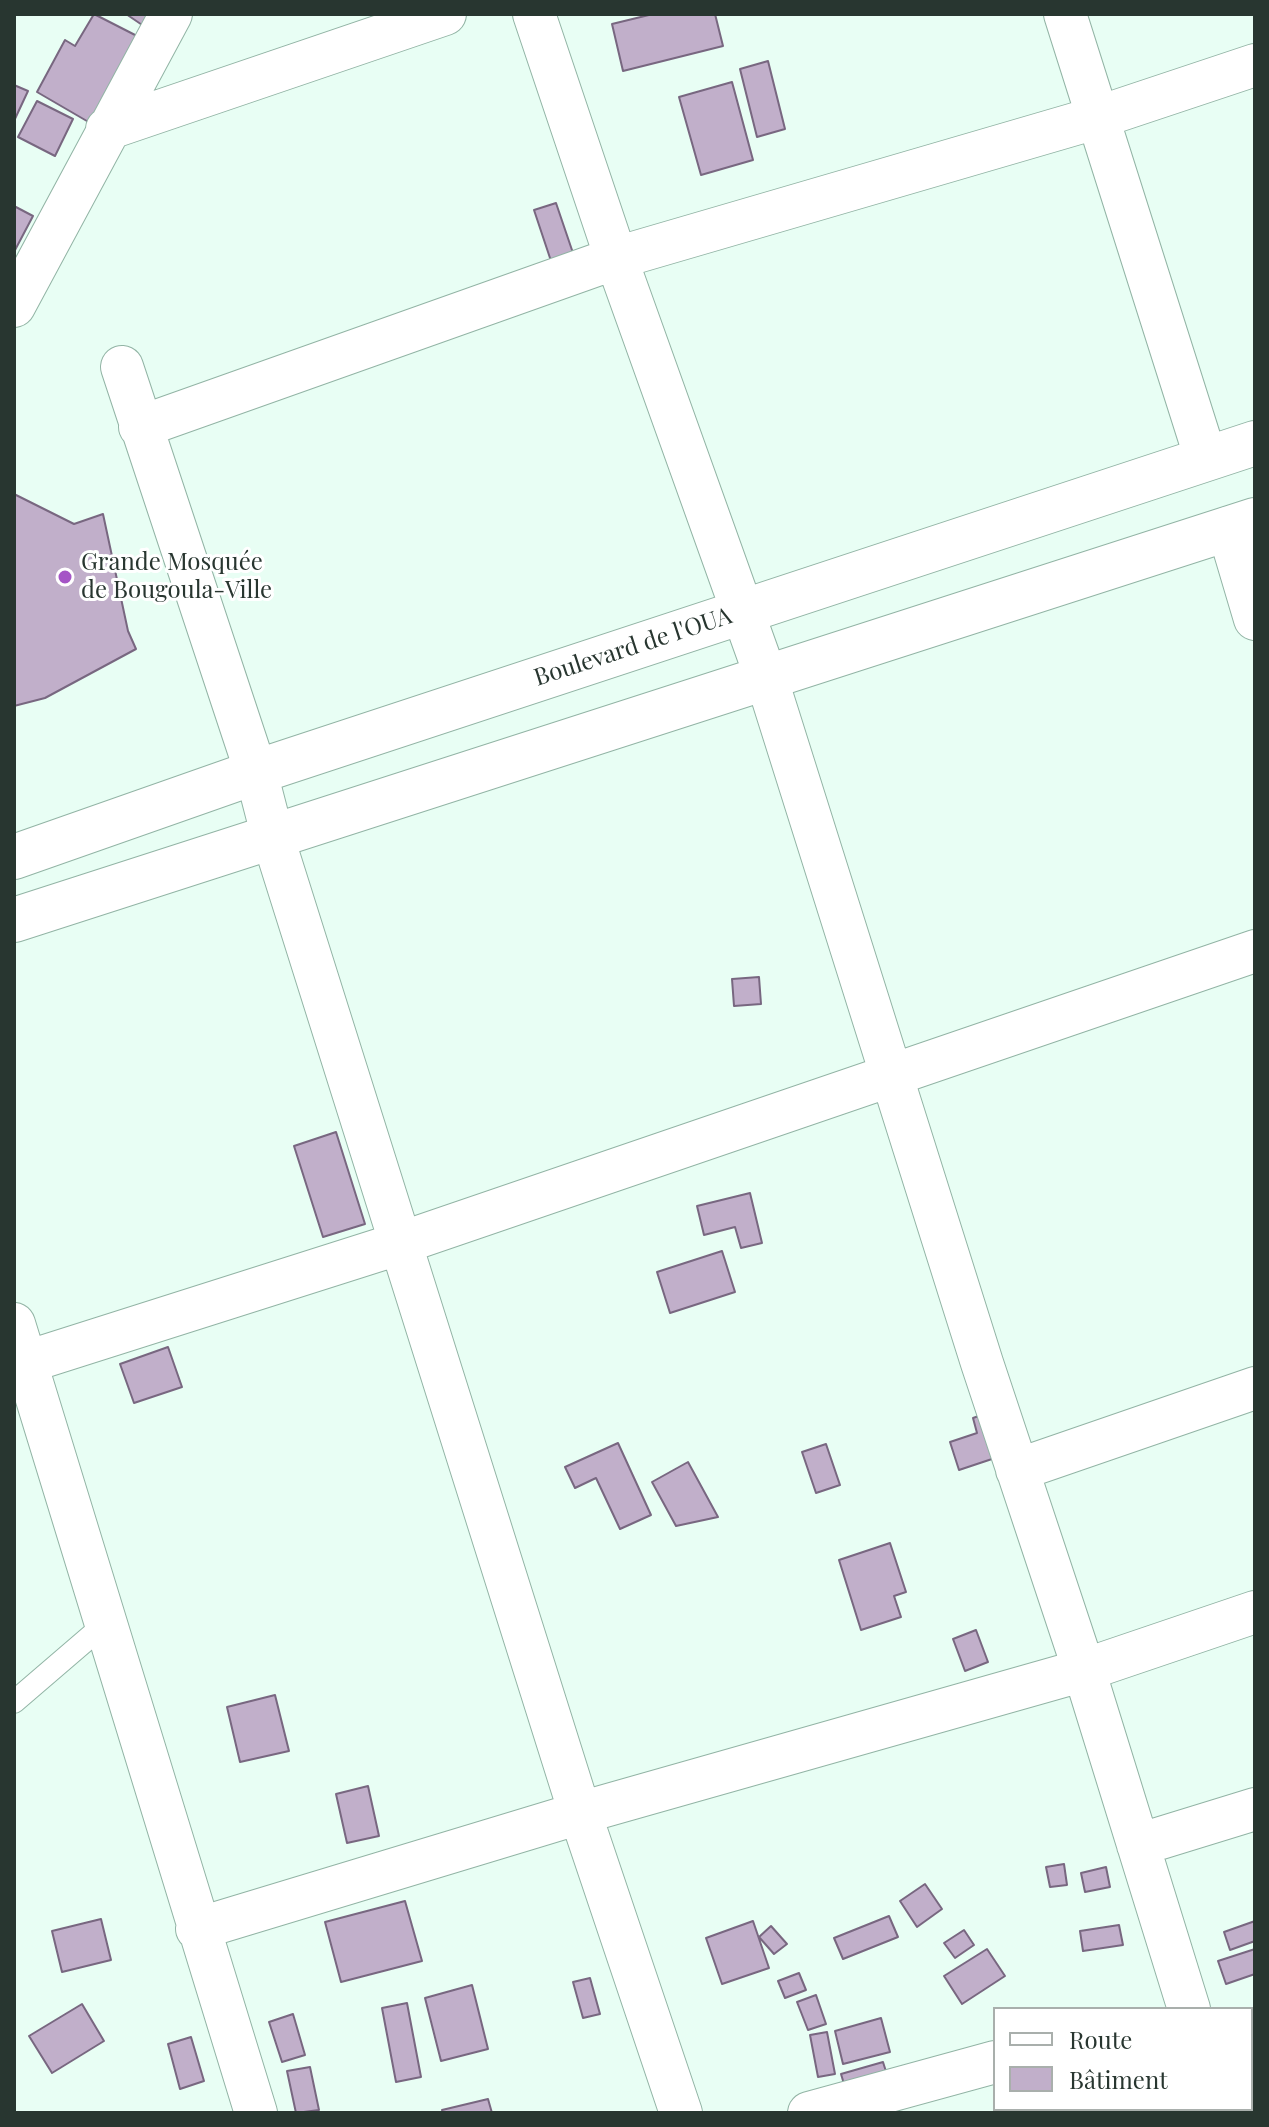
<!DOCTYPE html>
<html>
<head>
<meta charset="utf-8">
<style>
	body { margin:0 }
	#map { position:relative; width:1269px; height:2127px; overflow:hidden; background:#e8fef4; font-family:"Playfair Display",serif }
	canvas { display:block }
	.frame { position:absolute; inset:0; border:16px solid #283630; pointer-events:none }
	.legend { position:absolute; left:993px; top:2007px; width:260px; height:104px; box-sizing:border-box; background:#fff; border:2px solid #a9afac; margin:0; padding:10px 14px; list-style:none; font-size:24px; color:#283630 }
	.legend li { display:flex; align-items:center; gap:16px; height:40px }
	.legend b { width:40px; border:2px solid #a9afac }
</style>
</head>
<body>
<div id="map">
<canvas width="1269" height="2127"></canvas>
<div class="frame"></div>
<ul class="legend">
<li><b style="height:10px;background:#fff"></b>Route</li>
<li><b style="height:22px;background:#c1afca"></b>Bâtiment</li>
</ul>
</div>
<script>
const ctx = document.querySelector('canvas').getContext('2d');
ctx.lineJoin = 'round';
function fill(path, color) {
  ctx.fillStyle = color;
  ctx.fill(path, 'evenodd');
}
function strokePath(path, color, width, dash) {
  ctx.strokeStyle = color;
  ctx.lineWidth = width;
  ctx.lineCap = dash ? 'butt' : 'round';
  ctx.setLineDash(dash || []);
  ctx.stroke(path);
}
function drawText(font, color, halo, rows, align = 'center') {
  ctx.font = font + ' "Playfair Display",serif';
  ctx.lineWidth = 6;
  ctx.setLineDash([]);
  ctx.textBaseline = 'middle';
  ctx.strokeStyle = halo;
  ctx.fillStyle = color;
  for (const [text, x, y, turn = 0] of rows) {
    ctx.save();
    ctx.translate(x, y);
    ctx.rotate((+turn || 0) * Math.PI / 180);
    ctx.textAlign = isNaN(turn) ? turn : align;
    if (halo) ctx.strokeText(text, 0, 0);
    ctx.fillText(text, 0, 0);
    ctx.restore();
  }
}
const building = new Path2D(`
	M94 14 139 37 92 124 37 92 65 40 75 46Z
	M126 14H161L151 31Z
	M653 14H715L723 46 623 71 612 24Z
	M768 61 785 129 757 137 740 69Z
	M732 82 753 160 701 175 679 97Z
	M14 85 28 91 14 121Z
	M37 101 73 119 55 156 18 137Z
	M556 203 573 253 551 261 534 210Z
	M14 206 33 216 14 252Z
	M14 494 74 524 103 514 128 631 136 649 45 698 14 706Z
	M759 977 761 1004 734 1006 732 979Z
	M336 1132 365 1224 323 1237 294 1146Z
	M750 1193 762 1243 741 1248 735 1227 704 1235 697 1206Z
	M722 1251 735 1292 670 1313 657 1272Z
	M168 1347 182 1387 134 1403 120 1364Z
	M990 1412 1004 1455 959 1470 950 1442 977 1433 973 1418Z
	M618 1443 651 1515 620 1529 596 1478 575 1488 565 1467Z
	M826 1444 840 1485 816 1493 802 1452Z
	M688 1462 718 1517 676 1526 652 1482Z
	M890 1543 906 1592 894 1596 901 1617 861 1630 839 1560Z
	M976 1630 988 1662 965 1671 953 1639Z
	M275 1695 289 1751 240 1762 227 1707Z
	M368 1786 379 1836 347 1843 336 1794Z
	M1064 1864 1067 1885 1050 1887 1046 1867Z
	M1106 1867 1110 1887 1085 1892 1081 1873Z
	M925 1884 942 1909 917 1927 900 1901Z
	M405 1901 422 1961 341 1982 325 1922Z
	M889 1916 898 1937 843 1959 834 1938Z
	M101 1919 111 1960 62 1972 52 1931Z
	M753 1921 769 1968 722 1984 706 1938Z
	M1255 1921V1941L1230 1950 1224 1932Z
	M1119 1925 1123 1945 1083 1951 1080 1931Z
	M771 1926 787 1944 774 1954 759 1937Z
	M964 1930 974 1945 955 1958 944 1943Z
	M987 1949 1005 1976 962 2004 944 1976Z
	M1255 1949V1974L1226 1984 1218 1961Z
	M799 1973 806 1990 785 1998 778 1981Z
	M590 1978 600 2014 583 2018 573 1982Z
	M472 1985 488 2049 441 2061 425 1998Z
	M816 1995 826 2024 808 2030 797 2002Z
	M407 2003 421 2077 396 2082 382 2008Z
	M82 2004 104 2041 52 2073 29 2036Z
	M293 2014 305 2055 282 2062 269 2022Z
	M881 2018 890 2052 843 2064 835 2031Z
	M827 2032 835 2074 818 2077 810 2035Z
	M191 2037 204 2081 180 2089 168 2044Z
	M883 2062 889 2081 847 2094 841 2074Z
	M310 2067 319 2110 296 2113 287 2071Z
	M488 2099 492 2113H443L442 2110Z
	M1127 2109H1172L1173 2113H1128Z`);
fill(building, '#c1afca');
strokePath(building, '#786780', 2);
const service = new Path2D(`
	M14 1702 106 1623`);
const minor = new Path2D(`
	M534 14 616 258 766 677 982 1363 1084 1670 1189 2009
	M1065 14 1206 459
	M107 129 445 14
	M14 306 171 14
	M122 367 256 772 273 838 580 1813 681 2113
	M140 427 616 258 1099 117 1255 65
	M1228 528 1255 619
	M14 1324 256 2113
	M14 1366 401 1243 1255 951
	M1017 1470 1255 1388
	M1138 1845 1255 1809
	M197 1929 580 1813 1084 1670 1255 1612
	M1223 2109 1224 2113
	M809 2113 995 2062`);
const secondary = new Path2D(`
	M14 857 256 772 1255 443
	M14 920 1255 520`);
strokePath(service, '#92b4a5', 24);
strokePath(minor, '#92b4a5', 44);
strokePath(secondary, '#92b4a5', 46);
strokePath(service, '#fff', 22);
strokePath(minor, '#fff', 42);
strokePath(secondary, '#fff', 44);
for (const [x, y, r, color] of [
	[65,577,8,"#a555c6"]
]) {
  const dot = new Path2D();
  dot.arc(x, y, r, 0, 2 * Math.PI);
  ctx.fillStyle = color;
  ctx.fill(dot);
  strokePath(dot, '#fff', 3);
}
drawText('24px', '#283630', '#fff', [
	["Grande Mosquée",81,563],
	["de Bougoula-Ville",81,591]
], 'left');
drawText('24px', '#283630', '#fff', [
	["Boulevard de l'OUA",633,647,-18]
]);
</script>
</body>
</html>
